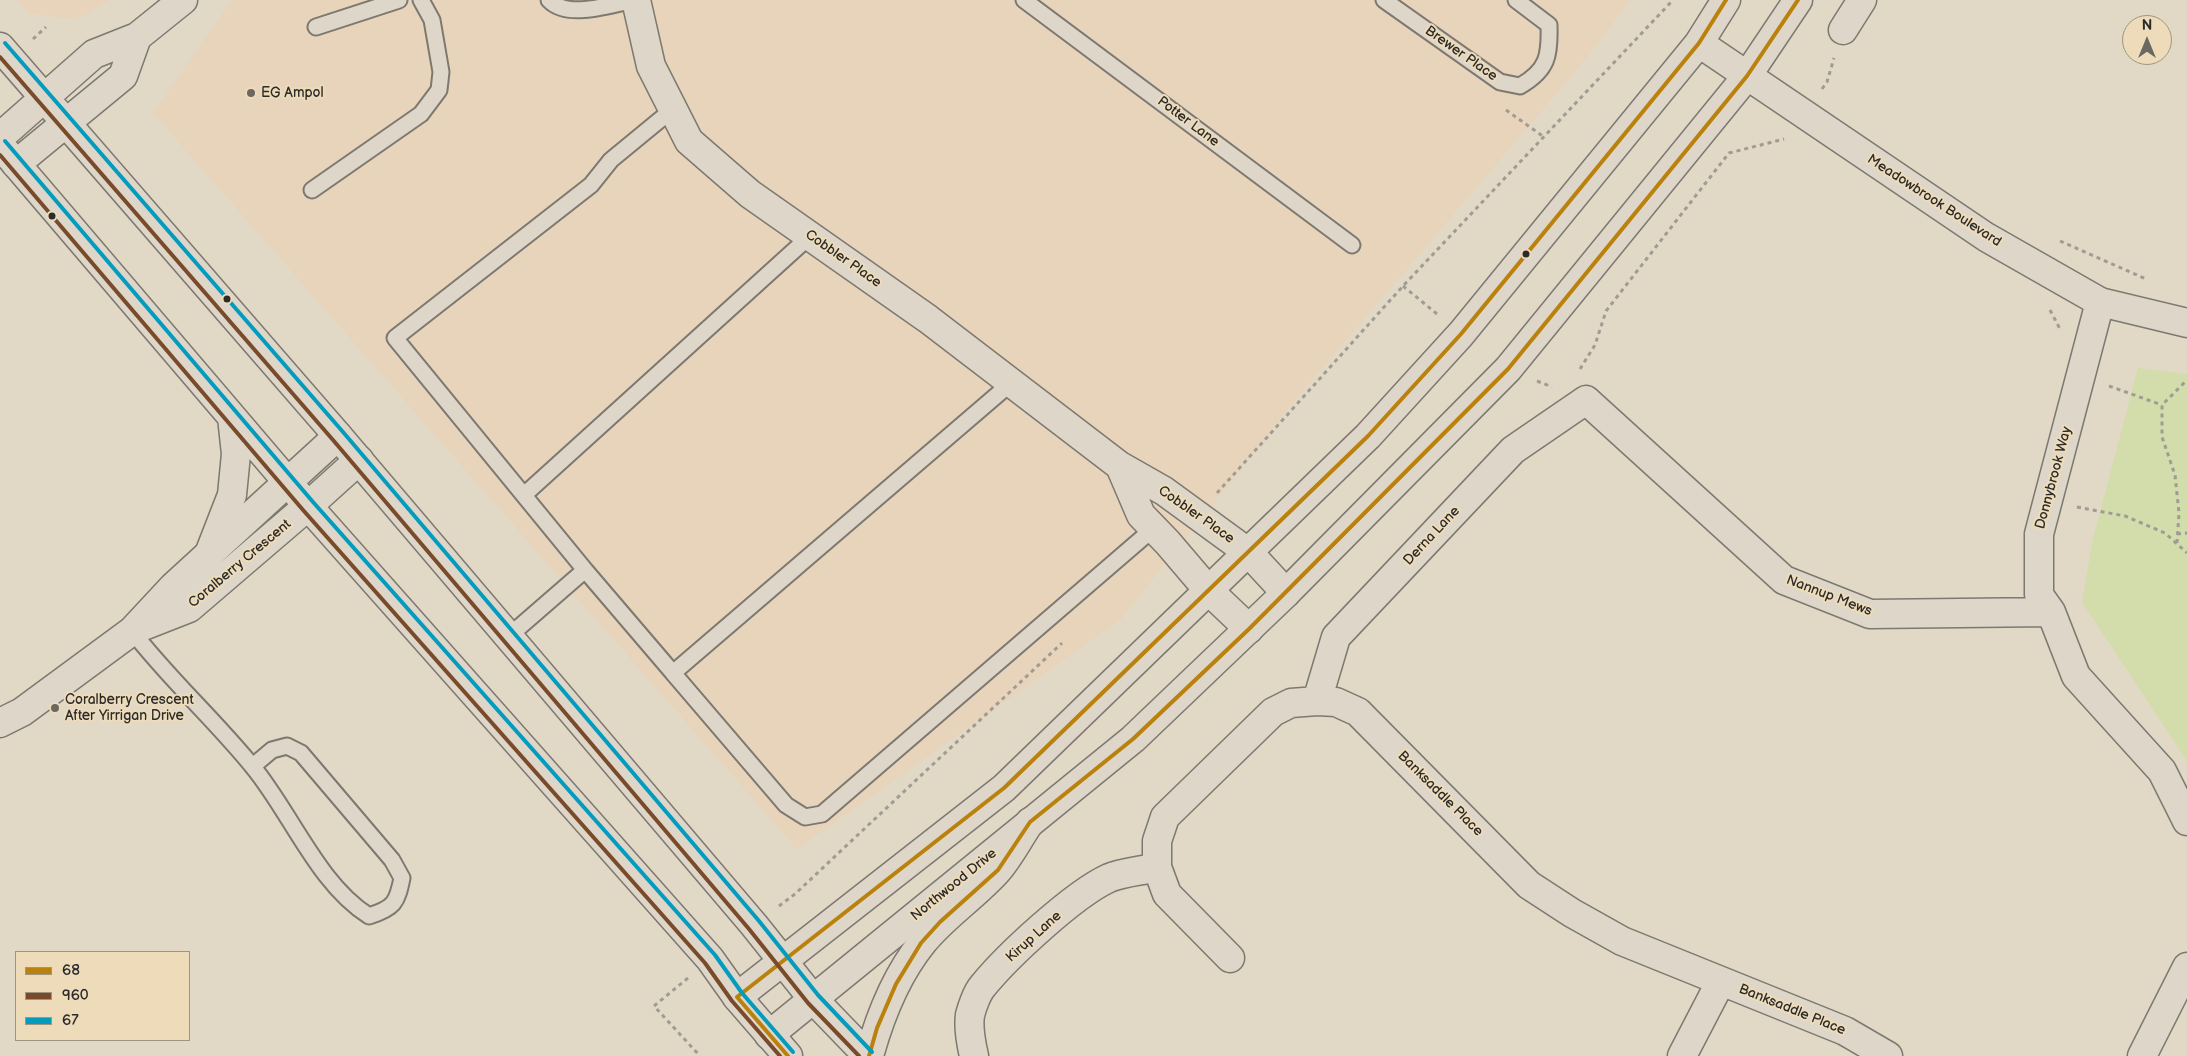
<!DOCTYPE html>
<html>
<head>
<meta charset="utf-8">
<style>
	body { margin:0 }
	#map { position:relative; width:2187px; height:1056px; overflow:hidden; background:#e1d8c5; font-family:"Balsamiq Sans",sans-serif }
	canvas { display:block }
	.legend { position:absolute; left:15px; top:951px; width:175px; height:90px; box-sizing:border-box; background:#eddbb9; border:1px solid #9f9580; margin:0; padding:6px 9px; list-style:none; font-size:15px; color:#2b2b2b }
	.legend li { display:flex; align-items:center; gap:10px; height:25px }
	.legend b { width:25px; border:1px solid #9f9580 }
	.north { position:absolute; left:2122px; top:15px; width:50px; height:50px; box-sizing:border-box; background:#eddbb9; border:1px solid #9f9580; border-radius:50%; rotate:0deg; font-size:14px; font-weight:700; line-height:20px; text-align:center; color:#2b2b2b }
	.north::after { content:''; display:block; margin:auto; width:18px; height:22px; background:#6b6861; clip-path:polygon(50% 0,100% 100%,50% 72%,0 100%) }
</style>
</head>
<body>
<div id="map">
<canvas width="2187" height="1056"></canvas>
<ul class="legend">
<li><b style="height:6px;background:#ba810d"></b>68</li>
<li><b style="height:6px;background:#7a4b2a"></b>960</li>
<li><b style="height:6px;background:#049cbe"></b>67</li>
</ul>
<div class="north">N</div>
</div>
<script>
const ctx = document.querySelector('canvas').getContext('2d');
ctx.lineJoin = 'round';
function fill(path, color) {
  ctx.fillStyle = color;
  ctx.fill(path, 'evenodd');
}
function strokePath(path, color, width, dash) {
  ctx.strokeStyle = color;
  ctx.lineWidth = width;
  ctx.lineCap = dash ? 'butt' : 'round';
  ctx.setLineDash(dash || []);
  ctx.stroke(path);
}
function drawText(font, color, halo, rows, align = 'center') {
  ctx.font = font + ' "Balsamiq Sans",sans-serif';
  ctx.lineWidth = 4;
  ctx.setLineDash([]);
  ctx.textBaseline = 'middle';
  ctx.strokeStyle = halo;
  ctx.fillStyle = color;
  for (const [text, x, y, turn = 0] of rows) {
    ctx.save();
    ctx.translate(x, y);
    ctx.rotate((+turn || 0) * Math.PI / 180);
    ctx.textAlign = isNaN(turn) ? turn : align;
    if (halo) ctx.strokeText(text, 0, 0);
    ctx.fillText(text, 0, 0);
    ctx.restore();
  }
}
fill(new Path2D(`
	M18 0H109L78 19 30 14Z
	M232 0H1630L1585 60 1300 394 1121 619 797 849 153 113Z`), '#e8d4ba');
fill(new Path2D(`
	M2138 368 2187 374V761L2082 602 2093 539Z`), '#d3dcab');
const service = new Path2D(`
	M549 0C568 20 611 4 635 0
	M1024 0 1352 245
	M1384 0 1500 82 1520 86C1548 70 1550 55 1549 25L1516 0
	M316 27 399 0
	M312 190 421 114 439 90 441 72 432 20 421 0
	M524 495 810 236
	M585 570 395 338 591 185 611 160 673 109
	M132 631C169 679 215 720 253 767 291 813 318 884 369 916 394 908 397 903 402 878L392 860 301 753 287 746 272 750 253 766
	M509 636 585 570 673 673 1011 383
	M673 673 786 805 805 817 822 814 1154 528`);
const minor = new Path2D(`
	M636 0 651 66 689 141 750 194 928 319 1120 466 1164 491 1249 553 1286 593
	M1843 30 1862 0
	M2100 302 2039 534V595L2051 612 2076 676 2162 771 2187 821
	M1120 466 1141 515 1168 543 1208 590 1249 629
	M138 628 189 608 308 506 359 460
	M1317 701 1336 637 1513 450 1586 400 1784 580 1870 614 2051 612
	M0 723 22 712 132 631 173 587 338 436
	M1230 958 1167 894 1157 867V841L1165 817 1273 712 1291 703 1317 701 1336 702 1358 712 1529 885 1572 913 1622 941 1845 1031 1888 1056
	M974 1056C971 1043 968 1028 970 1015 972 1007 977 993 982 987 1007 956 1074 894 1109 878 1123 872 1142 871 1157 867
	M1682 1056 1721 981
	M2142 1056 2187 967`);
const tertiary = new Path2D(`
	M1699 43 1986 237 2100 302 2187 323
	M0 137 94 54 137 37 183 0
	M16 164 123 76 137 37
	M737 997 1004 788 1368 436 1461 334 1699 43 1726 0
	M769 1035 1133 739 1286 593 1508 369 1747 76 1798 0`);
const primary = new Path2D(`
	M0 47 338 436 754 925 813 999 868 1056
	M0 145 308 506 710 959 737 997 788 1056
	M209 554 232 495 236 454 232 417
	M869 1056C880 1016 897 974 923 942 945 915 975 896 998 870 1010 856 1019 838 1030 822`);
strokePath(service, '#7d7970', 19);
strokePath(minor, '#7d7970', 31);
strokePath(tertiary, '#7d7970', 31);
strokePath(primary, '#7d7970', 31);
strokePath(new Path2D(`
	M33 39 46 27
	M1822 89 1827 82 1834 58
	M1506 110 1544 137
	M2060 241 2146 279
	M1403 286 1437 314
	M2050 310 2060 329
	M1580 369 1595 345 1606 311 1729 153 1784 139
	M1537 381 1552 387
	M2109 386 2162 405
	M1217 493 1403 286 1673 0
	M2077 507 2125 516 2165 533 2187 553
	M2177 534 2187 533
	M2177 543 2179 513 2175 475 2162 437V405L2187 380
	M779 906 795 894 1062 643
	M688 978 654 1006 700 1056`), '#a09c93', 3, [4, 4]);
strokePath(service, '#ddd6c9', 15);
strokePath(minor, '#ddd6c9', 28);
strokePath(tertiary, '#ddd6c9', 28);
strokePath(primary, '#ddd6c9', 28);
strokePath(new Path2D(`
	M788 1056 737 997 1004 788 1368 436 1461 334 1699 43 1726 0
	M869 1056 877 1028 896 984 921 943 940 922 998 870 1030 822 1133 739 1249 629 1508 369 1747 76 1798 0`), '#ba810d', 4);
strokePath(new Path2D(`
	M0 57 333 440 749 929 808 1003 859 1056
	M0 155 303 510 705 963 732 1001 780 1056`), '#7a4b2a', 4);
strokePath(new Path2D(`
	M5 43 343 432 759 921 818 995 872 1052
	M5 141 313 502 715 955 742 993 793 1052`), '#049cbe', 4);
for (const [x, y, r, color] of [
	[251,93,5,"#6b6861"],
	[52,216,4.5,"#2b2b2b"],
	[1526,254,4.5,"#2b2b2b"],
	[227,299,4.5,"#2b2b2b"],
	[55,708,5,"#6b6861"]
]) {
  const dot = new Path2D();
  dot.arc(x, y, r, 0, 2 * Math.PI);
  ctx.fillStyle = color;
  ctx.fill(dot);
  strokePath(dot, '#eddbb9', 2);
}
drawText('14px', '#2b2b2b', '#eddbb9', [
	["Brewer Place",1461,54,35],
	["Potter Lane",1188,122,37],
	["Meadowbrook Boulevard",1934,201,33],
	["Cobbler Place",843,259,35],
	["Donnybrook Way",2054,478,-75],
	["Cobbler Place",1196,515,35],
	["Derna Lane",1432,536,-47],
	["Coralberry Crescent",240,564,-40],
	["Nannup Mews",1829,596,21],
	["Banksaddle Place",1440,794,45],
	["Northwood Drive",954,885,-39],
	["Kirup Lane",1034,937,-42],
	["Banksaddle Place",1792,1010,22]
]);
drawText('14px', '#2b2b2b', '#eddbb9', [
	["EG Ampol",261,93],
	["Coralberry Crescent",65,700],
	["After Yirrigan Drive",65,716]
], 'left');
</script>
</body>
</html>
